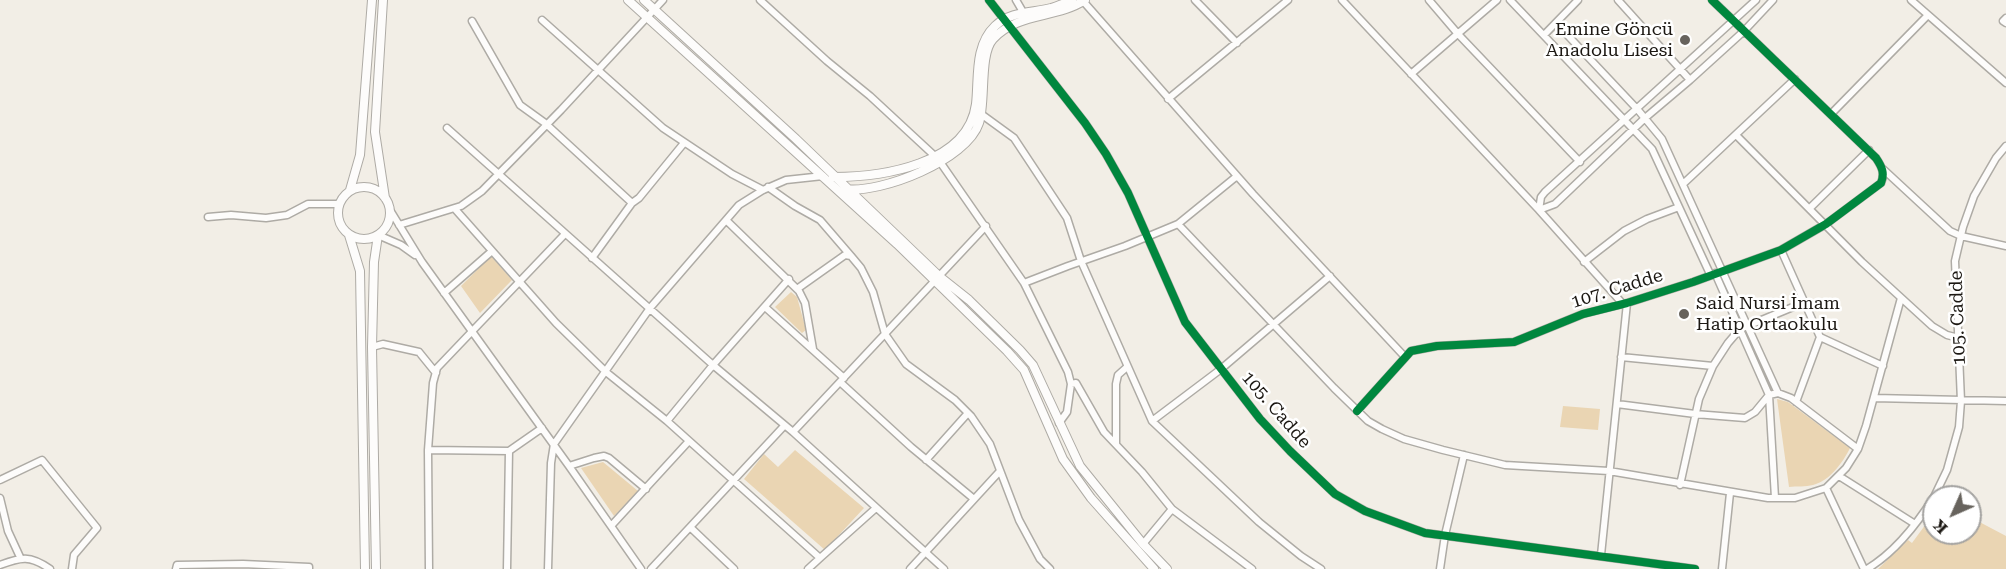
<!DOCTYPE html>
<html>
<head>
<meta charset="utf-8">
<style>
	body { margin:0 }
	#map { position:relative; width:2006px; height:569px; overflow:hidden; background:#f2eee6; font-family:"Roboto Serif",serif }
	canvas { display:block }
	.north { position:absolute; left:1922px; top:485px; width:60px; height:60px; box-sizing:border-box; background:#fff; border:2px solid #a4a3a1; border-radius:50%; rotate:225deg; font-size:16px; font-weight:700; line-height:24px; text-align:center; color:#1c1813 }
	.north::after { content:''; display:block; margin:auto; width:21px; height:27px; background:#67635d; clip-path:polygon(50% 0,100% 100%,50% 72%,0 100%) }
</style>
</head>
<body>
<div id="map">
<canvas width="2006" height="569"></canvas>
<div class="north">K</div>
</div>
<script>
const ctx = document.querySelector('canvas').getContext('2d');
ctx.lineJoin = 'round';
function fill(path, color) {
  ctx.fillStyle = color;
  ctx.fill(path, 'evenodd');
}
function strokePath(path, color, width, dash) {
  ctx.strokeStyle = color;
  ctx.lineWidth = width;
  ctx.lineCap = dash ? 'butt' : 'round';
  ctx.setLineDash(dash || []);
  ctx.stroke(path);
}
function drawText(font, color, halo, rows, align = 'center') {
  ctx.font = font + ' "Roboto Serif",serif';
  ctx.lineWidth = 5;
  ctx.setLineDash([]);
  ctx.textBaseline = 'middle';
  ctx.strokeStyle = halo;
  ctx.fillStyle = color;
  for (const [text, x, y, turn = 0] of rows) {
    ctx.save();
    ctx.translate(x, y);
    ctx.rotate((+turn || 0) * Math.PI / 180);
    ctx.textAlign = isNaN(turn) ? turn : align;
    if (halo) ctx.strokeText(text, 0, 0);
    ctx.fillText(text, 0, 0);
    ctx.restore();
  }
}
fill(new Path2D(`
	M491 256 512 280 480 313 461 286Z
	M791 292 797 297 806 330 802 333 775 307Z
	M1777 399 1788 402 1850 448C1843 462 1830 481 1813 485 1806 487 1796 486 1789 487Z
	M1563 406 1600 409 1598 430 1560 427Z
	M795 450 864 508 825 550 744 479 764 454 778 467Z
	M603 462 638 491 614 516 581 468Z
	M1934 513V533H1970V517L2006 536V569H1878L1908 540 1912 543Z`), '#ead5b3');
const minor = new Path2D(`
	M760 0 827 61 870 96 938 159 1024 283 1068 372 1071 384
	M989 0 1085 123 1106 154 1128 193 1185 322 1260 419 1290 451 1335 494 1365 511 1425 533 1695 569
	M1016 0 1023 12
	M1195 0 1237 43
	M1342 0 1539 210 1622 303
	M1429 0 1458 34 1580 162
	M1510 0 1652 149 1710 274
	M1618 0 1690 80
	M1756 0 1545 192 1541 197 1539 210 1555 204 1645 118 1690 80 1744 31 1773 0
	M1911 0 2006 83
	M1083 1 1253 194 1405 357
	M2006 18 2003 21 2006 23
	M542 20 663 128 732 174 763 190
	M472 21 520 105 545 123 632 203
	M1556 23 1638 110 1662 139 1778 393
	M1544 35 1578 0
	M1411 74 1497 0
	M1168 99 1288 0
	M981 114 1014 138 1067 218 1081 261 1152 421 1259 522 1301 556 1321 569
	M1831 114 1928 15
	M447 128 713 365 793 432 944 569
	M1736 135 1862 262 1932 326 1947 335 1959 338
	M1883 169 1950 231 1961 236 2006 246
	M1683 184 1795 79
	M768 187 795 206 820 220 851 256
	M1810 208 1869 150
	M455 209 556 323 606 372 667 421 820 558 808 569
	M390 210 422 262 569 466 641 569
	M208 217 231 215 266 218 287 215 308 204H339
	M726 220 799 291 805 303 813 349
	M1178 224 1334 388 1368 421 1382 429 1404 439 1443 450 1505 465 1609 471 1768 498H1795L1826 488 1846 468 1858 449 1866 426 1901 298
	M399 225 461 206 482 191 561 110 663 0
	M378 235 401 245 415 255
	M1781 250 1820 337 1883 366
	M592 258 632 203 639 198 684 143
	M1584 262 1624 231 1647 219 1679 207
	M1715 273 1769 395 1775 498
	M1024 283 1068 266 1125 246 1178 224 1237 176
	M797 289 845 255 851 256 861 268 873 292 885 334 906 364 955 400 971 416 990 444 1019 520 1040 559 1050 569
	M444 293 492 251
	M765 307 844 378
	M372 347 383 344 419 352 436 373
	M1621 357 1713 366
	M840 382 911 447 974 499
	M1874 398 2006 401
	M1796 402 1820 337
	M1617 404 1695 414 1745 418 1755 412 1769 395 1778 393 1791 398 1858 449
	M1357 411 1411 351 1437 346 1514 342 1583 314 1627 303 1693 282 1781 250 1826 224 1881 183C1885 173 1882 167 1876 158L1712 0
	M667 421 713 365 789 279
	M1152 421 1221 369 1330 276
	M1059 423 1067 412 1071 384 1076 383 1104 432 1142 472 1172 509 1252 569
	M793 432 986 226
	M1116 443V384L1118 375 1127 367
	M428 450 509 451 542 428
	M926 460 968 413
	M569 466 594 458 604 456 609 458 646 489
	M1839 476 1915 524
	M0 480 42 460 97 528 74 555 72 569
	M1680 485 1699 399 1713 366 1728 343 1740 329 1805 302
	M1826 488 1864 569
	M1934 497 1947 470 1959 427 1961 401 1955 261 1963 227 1974 196 1996 158 2006 146
	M0 498 8 531 20 557
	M611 526 689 441
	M690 527 734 569
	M1143 544 1172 509
	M1601 555 1627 303
	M820 558 876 508
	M0 565C21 557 30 555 50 569
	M176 569 177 565 243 564 309 567V569
	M429 569 428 450 433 383 437 368 565 234
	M507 569 509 451
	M548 569 551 463 554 444 650 308 739 205 763 190 786 180 823 176
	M651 569 784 426
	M910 569 1000 471
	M1440 569 1445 535 1464 455
	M1722 569 1730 493
	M1867 569C1894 553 1917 524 1934 497`);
const major = new Path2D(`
	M383 0 375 132 385 198
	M628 0 897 244 1007 351 1024 370 1063 459 1091 498 1154 569
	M644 0 796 139 940 277 969 300 1020 350 1033 365 1080 466 1143 544 1167 569
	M833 177C881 177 968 165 976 104 979 78 974 46 995 26 1011 11 1031 13 1051 8 1058 6 1065 3 1072 0
	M338 213a26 26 0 1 1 52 0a26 26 0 1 1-52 0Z
	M845 189C881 194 967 160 979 123 986 102 979 54 993 39 1018 12 1056 19 1085 0
	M350 190 360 155 372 0
	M349 235 360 271 365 569
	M376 569 372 347 374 262 378 235`);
strokePath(minor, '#aeaba5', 9);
strokePath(major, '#aeaba5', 10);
strokePath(minor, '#fdfcfb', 6);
strokePath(major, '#fdfcfb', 8);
strokePath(new Path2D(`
	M989 0 1085 123 1106 154 1128 193 1185 322 1260 419 1290 451 1335 494 1365 511 1425 533 1695 569
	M1357 411 1411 351 1437 346 1514 342 1583 314 1627 303 1693 282 1781 250 1826 224 1881 183C1885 173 1882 167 1876 158L1712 0`), '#00873e', 8);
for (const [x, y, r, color] of [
	[1685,40,6,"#67635d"],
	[1684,314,6,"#67635d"]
]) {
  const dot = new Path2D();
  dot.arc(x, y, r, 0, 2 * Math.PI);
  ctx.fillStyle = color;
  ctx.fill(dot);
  strokePath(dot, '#fff', 2);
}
drawText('18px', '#1c1813', '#fff', [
	["Emine Göncü",1673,30],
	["Anadolu Lisesi",1673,51],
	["Said Nursi İmam",1696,304,"left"],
	["Hatip Ortaokulu",1696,325,"left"]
], 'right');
drawText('18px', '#1c1813', '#fff', [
	["107. Cadde",1617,289,-17],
	["105. Cadde",1958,318,-92],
	["105. Cadde",1276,410,49]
]);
</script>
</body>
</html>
